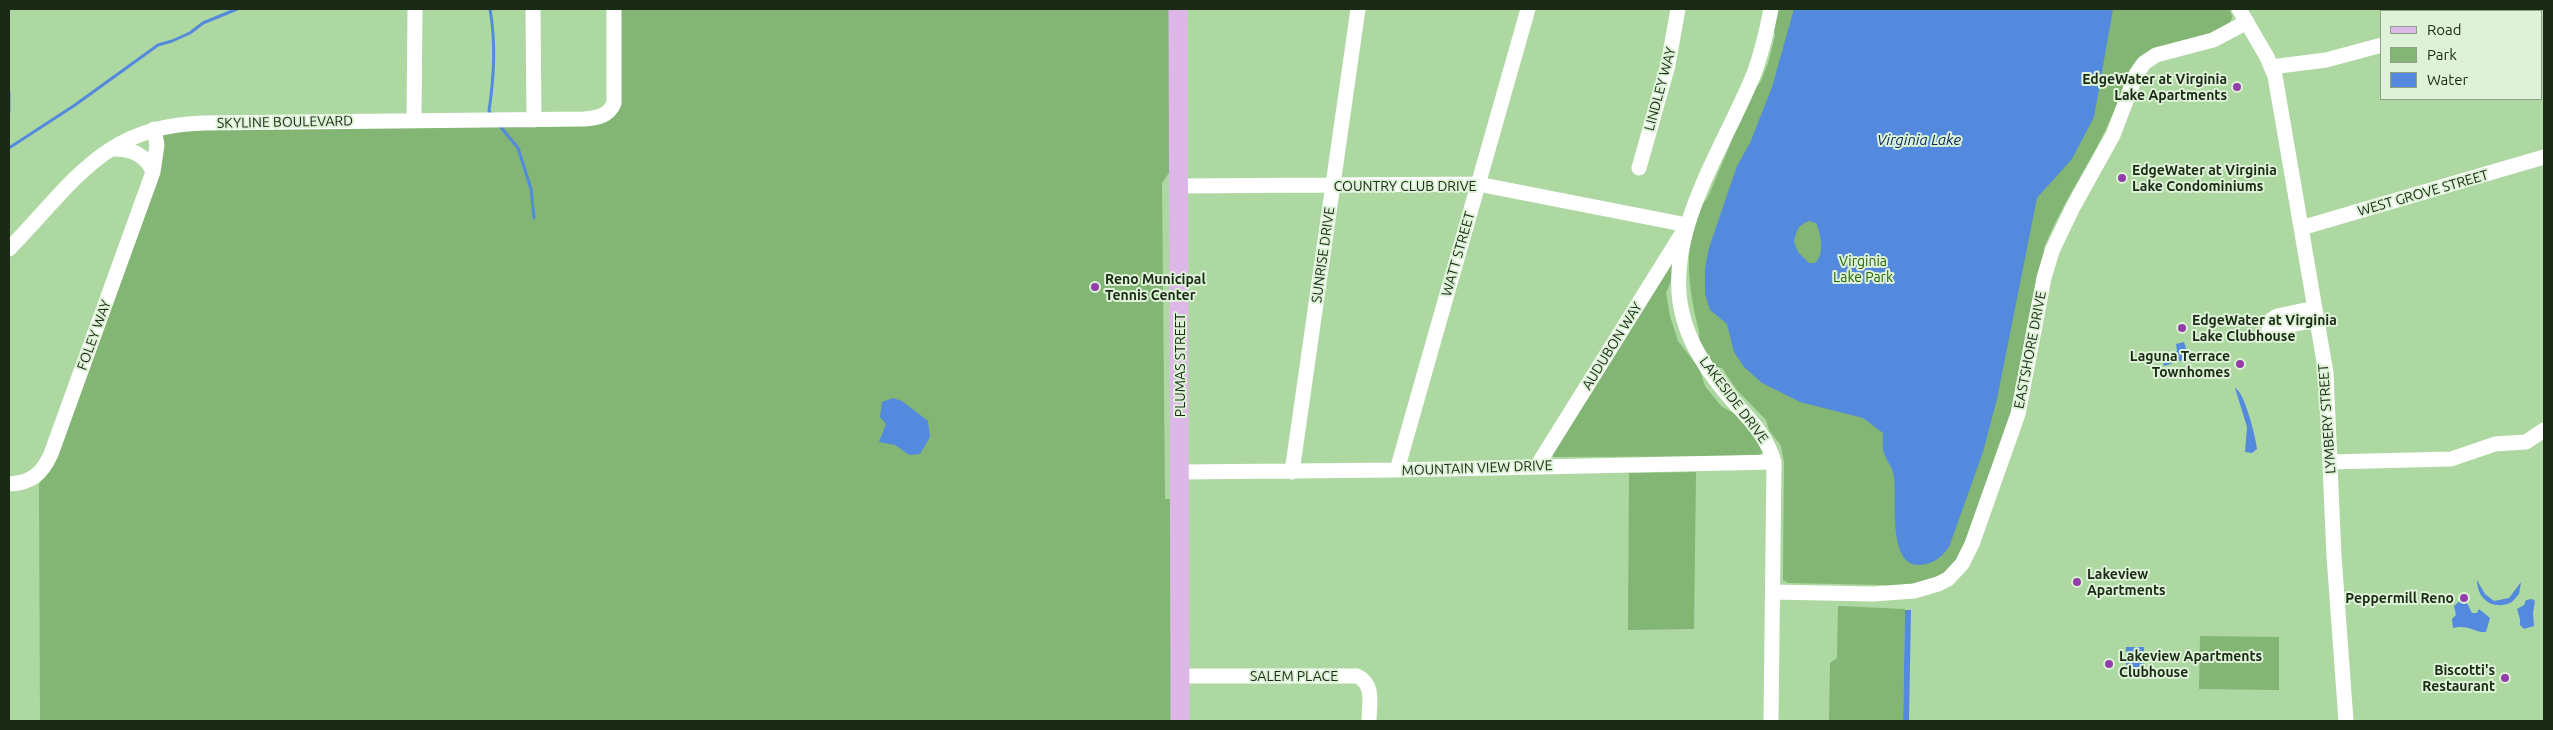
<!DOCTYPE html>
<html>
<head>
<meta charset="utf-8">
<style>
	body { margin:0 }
	#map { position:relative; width:2553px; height:730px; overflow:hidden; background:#aed8a2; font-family:Ubuntu,sans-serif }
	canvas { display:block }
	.frame { position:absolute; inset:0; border:10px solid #1a2a15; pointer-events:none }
	.legend { position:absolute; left:2380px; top:10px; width:162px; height:90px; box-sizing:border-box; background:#ddf2d7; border:1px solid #8fa289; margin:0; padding:6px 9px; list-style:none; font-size:15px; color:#1a2a15 }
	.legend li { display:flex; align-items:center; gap:10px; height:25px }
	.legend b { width:25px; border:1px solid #8fa289 }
</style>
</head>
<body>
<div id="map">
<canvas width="2553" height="730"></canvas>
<div class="frame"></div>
<ul class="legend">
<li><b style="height:6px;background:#ddb7e8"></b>Road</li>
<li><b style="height:14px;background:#83b574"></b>Park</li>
<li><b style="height:14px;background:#548add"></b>Water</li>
</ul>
</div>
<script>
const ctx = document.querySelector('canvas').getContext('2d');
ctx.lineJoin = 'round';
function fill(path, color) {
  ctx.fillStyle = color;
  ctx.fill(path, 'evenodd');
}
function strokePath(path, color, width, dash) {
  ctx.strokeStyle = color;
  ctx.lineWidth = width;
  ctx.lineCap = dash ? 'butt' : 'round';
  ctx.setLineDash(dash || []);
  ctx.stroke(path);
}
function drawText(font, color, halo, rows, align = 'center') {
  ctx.font = font + ' Ubuntu,sans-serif';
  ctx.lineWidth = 4;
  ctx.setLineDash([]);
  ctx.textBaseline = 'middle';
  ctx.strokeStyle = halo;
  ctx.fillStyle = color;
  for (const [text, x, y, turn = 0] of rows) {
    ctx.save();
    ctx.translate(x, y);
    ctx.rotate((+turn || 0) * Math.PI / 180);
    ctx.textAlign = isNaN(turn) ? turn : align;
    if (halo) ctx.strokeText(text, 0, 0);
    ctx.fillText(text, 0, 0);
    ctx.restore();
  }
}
fill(new Path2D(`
	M619 9H1171V170L1162 183 1165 499H1172V721H40L39 484 54 460 160 135 184 130 612 114Z
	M1776 9H2229L2232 16C2232 39 2155 43 2139 58 2127 67 2123 88 2118 102 2098 153 2064 198 2044 248L2045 256 2029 316 2012 411 1965 549 1948 571 1930 582 1890 587 1884 585 1788 583 1783 580 1784 462 1781 446 1769 430 1766 420 1737 390 1722 368 1713 366C1709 358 1703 351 1700 342 1698 338 1700 336 1699 331 1689 292 1679 231 1708 197L1730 145 1732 134 1752 93 1761 81 1768 63 1775 36 1773 23Z
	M1674 259 1671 281 1666 293 1670 316 1678 341 1699 368 1705 386 1721 406 1735 414 1757 435 1763 452 1758 456 1554 457 1552 455Z
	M1696 472 1694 629 1628 630 1629 473Z
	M1838 606 1905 609 1903 721H1829L1830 663 1837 658Z
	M2200 636 2279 637V690L2199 689Z`), '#83b574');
fill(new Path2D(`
	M1794 9H2113L2094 117 2072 159 2037 198 1997 399 1983 452 1949 547C1942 557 1933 564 1920 565 1887 566 1897 500 1894 477 1893 468 1887 462 1884 453 1882 447 1883 439 1883 433L1863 418 1800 402 1762 383 1744 367 1734 352 1727 324 1710 310 1705 294V268L1709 248 1737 166 1750 143 1772 87ZM1809 221 1816 223C1821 235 1825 254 1815 263H1809L1798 252 1794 242C1796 231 1798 225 1809 221Z
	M2184 342 2189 358 2164 366 2161 356 2177 351 2176 344Z
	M2235 388C2244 391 2256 437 2257 449L2252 453 2245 452 2247 427Z
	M893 398 902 401 928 421 930 437 920 454 909 455 895 445 879 442 886 424 880 417 882 402Z
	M2477 580 2485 594 2494 601 2509 598 2521 582 2519 594 2512 602C2494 611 2477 600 2477 580Z
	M2532 599 2535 601 2533 613 2534 626 2524 629 2520 625V619L2517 609 2524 605 2526 600Z
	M2460 601 2467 603 2472 613H2477L2479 609 2490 618 2486 632C2475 633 2468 624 2453 628L2452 619 2456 615 2454 606Z
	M1905 610H1911L1909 721H1903Z
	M2126 647H2144V670H2126Z`), '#548add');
strokePath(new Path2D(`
	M490 9C496 44 494 76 489 111L493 116
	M9 93V112
	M499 125 518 148 531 189 534 218
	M9 148 75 105 158 45 172 41 190 33 203 23 237 9`), '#548add', 3);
strokePath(new Path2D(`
	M533 9 534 120
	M1771 9C1767 30 1762 51 1755 71 1726 146 1659 237 1684 320 1692 350 1712 377 1732 400 1750 420 1767 436 1774 462L1771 721
	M2239 9 2267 57 2275 76 2326 373 2334 556 2346 721
	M2503 11 2512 9
	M2271 67 2326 60 2382 45
	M414 121 415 9
	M111 149C130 148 146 154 153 172
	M1639 168 1668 65 1678 9
	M1178 186 1478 184 1687 225
	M2301 228 2544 157
	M9 249C72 185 103 125 204 123L584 119C597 118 609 116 614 103V9
	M2315 308 2277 316 2271 320 2269 329 2317 320
	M2330 462 2451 459 2495 444 2526 442 2544 430
	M1537 466 1683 232
	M1397 470 1528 9
	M1180 472 1397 470 1774 462
	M1292 472 1358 9
	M9 484C31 483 42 474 51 454L153 172 157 145 154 129
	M1773 592 1873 594 1914 591 1938 584 1948 579 1962 564 1972 544 2018 414 2044 278 2052 251 2073 207 2113 135 2136 75 2144 63 2156 55 2213 40 2247 22
	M1180 676H1357C1375 684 1369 705 1369 721`), '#fff', 15);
strokePath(new Path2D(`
	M1178 9 1180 721`), '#ddb7e8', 19);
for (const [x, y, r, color] of [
	[2237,87,5,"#943eaa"],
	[2122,178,5,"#943eaa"],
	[1095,287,5,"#943eaa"],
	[2182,328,5,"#943eaa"],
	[2240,364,5,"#943eaa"],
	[2077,582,5,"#943eaa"],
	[2464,598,5,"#943eaa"],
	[2109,664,5,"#943eaa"],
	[2505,678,5,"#943eaa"]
]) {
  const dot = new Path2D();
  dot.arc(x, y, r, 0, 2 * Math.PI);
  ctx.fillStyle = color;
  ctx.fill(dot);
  strokePath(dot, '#ddf2d7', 2);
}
drawText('bold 14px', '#1a2a15', '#ddf2d7', [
	["EdgeWater at Virginia",2227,79,"right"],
	["Lake Apartments",2227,95,"right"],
	["EdgeWater at Virginia",2132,170],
	["Lake Condominiums",2132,186],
	["Reno Municipal",1105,279],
	["Tennis Center",1105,295],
	["EdgeWater at Virginia",2192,320],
	["Lake Clubhouse",2192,336],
	["Laguna Terrace",2230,356,"right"],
	["Townhomes",2230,372,"right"],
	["Lakeview",2087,574],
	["Apartments",2087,590],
	["Peppermill Reno",2454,598,"right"],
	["Lakeview Apartments",2119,656],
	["Clubhouse",2119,672],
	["Biscotti's",2495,670,"right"],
	["Restaurant",2495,686,"right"]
], 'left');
drawText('14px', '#1a2a15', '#ddf2d7', [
	["LINDLEY WAY",1660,89,-75],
	["SKYLINE BOULEVARD",285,122,-1],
	["COUNTRY CLUB DRIVE",1405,186],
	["WEST GROVE STREET",2423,193,-16],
	["WATT STREET",1458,254,-74],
	["SUNRISE DRIVE",1323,255,-82],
	["FOLEY WAY",94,335,-70],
	["AUDUBON WAY",1612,346,-58],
	["EASTSHORE DRIVE",2030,350,-79],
	["PLUMAS STREET",1180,365,-90],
	["LAKESIDE DRIVE",1734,400,53],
	["LYMBERY STREET",2327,419,-94],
	["MOUNTAIN VIEW DRIVE",1477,468,-2],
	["SALEM PLACE",1294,676]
]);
drawText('14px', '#236306', '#ddf2d7', [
	["Virginia",1863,261],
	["Lake Park",1863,277]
]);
drawText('italic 15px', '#04275b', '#ddf2d7', [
	["Virginia Lake",1919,140]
]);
</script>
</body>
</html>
